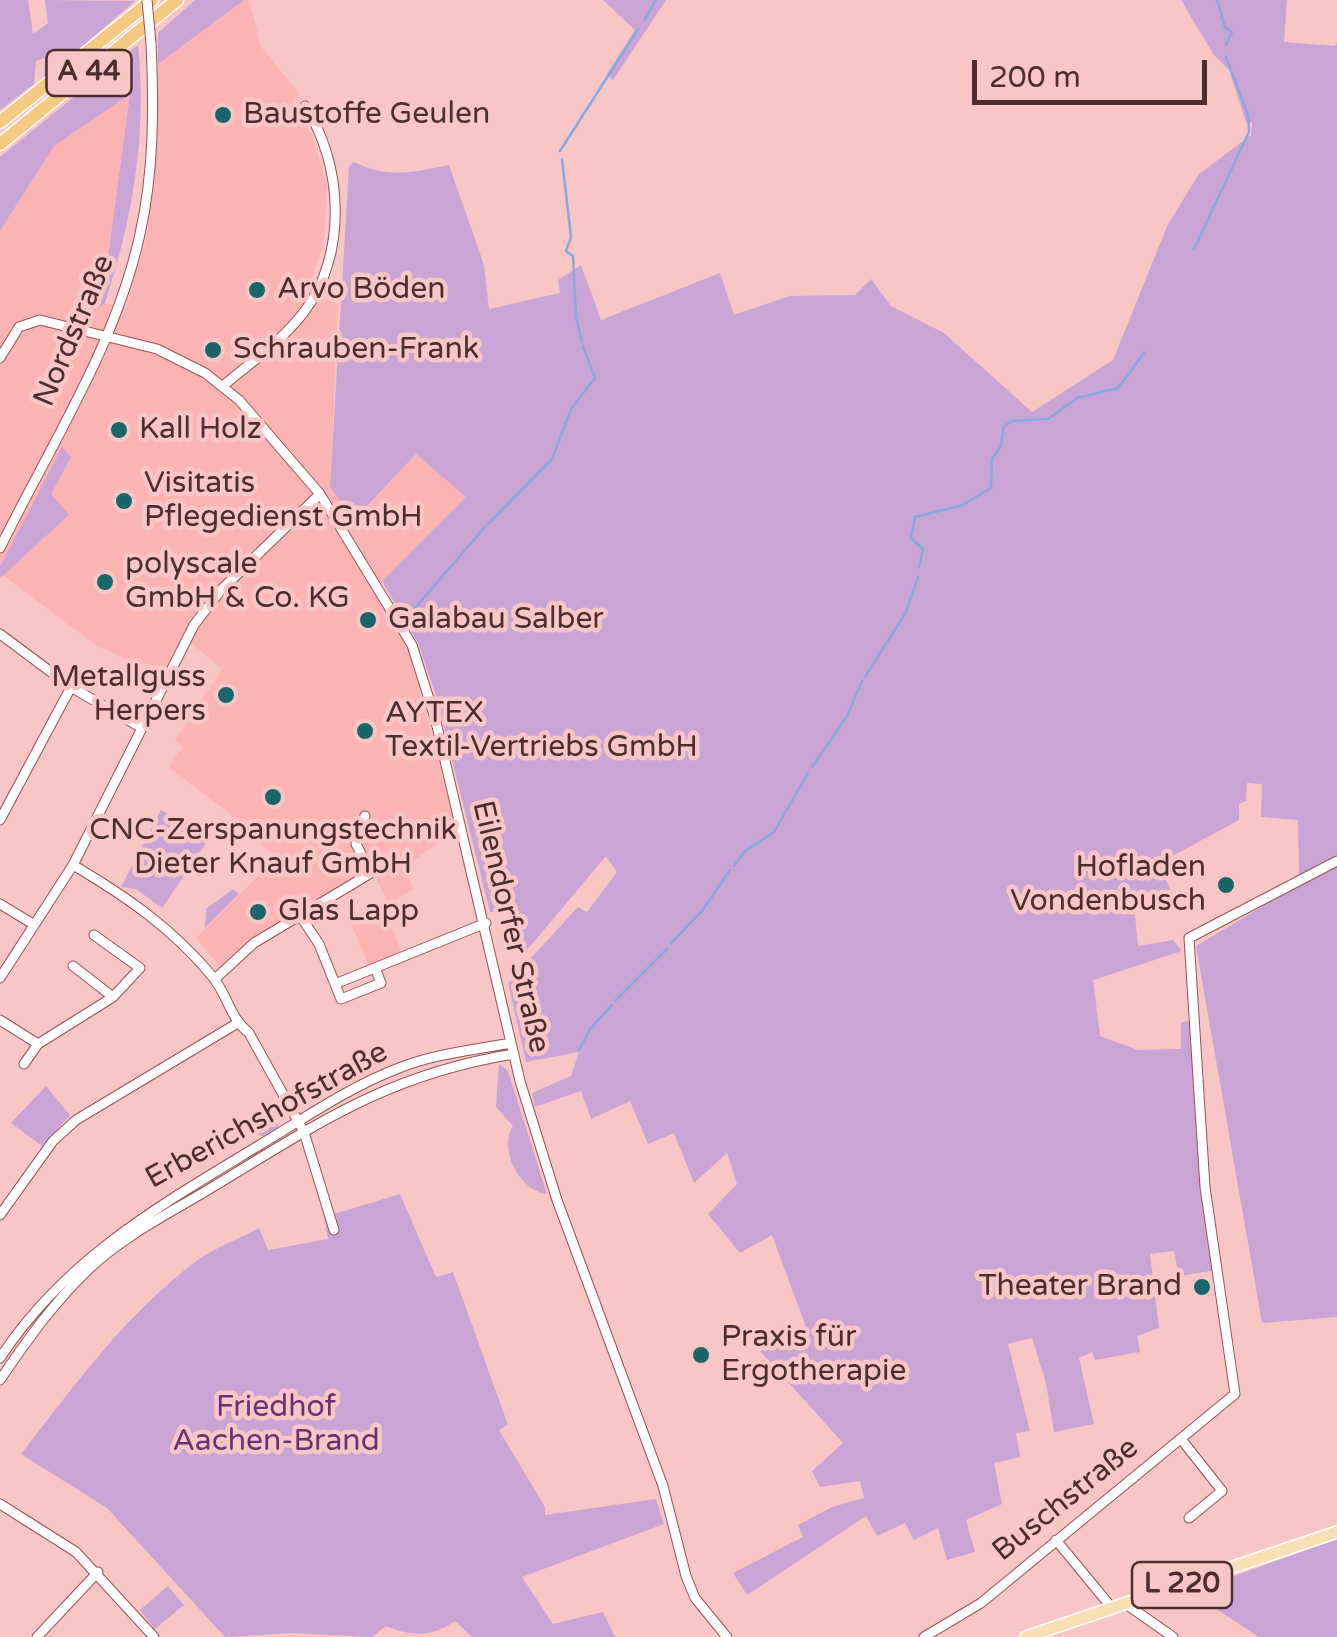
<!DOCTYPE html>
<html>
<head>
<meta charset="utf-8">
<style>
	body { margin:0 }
	#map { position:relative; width:1337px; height:1637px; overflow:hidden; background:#f9c6c6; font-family:"Varela Round",sans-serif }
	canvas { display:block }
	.scale { position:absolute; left:972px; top:60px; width:235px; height:45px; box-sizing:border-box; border:5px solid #4e2d2e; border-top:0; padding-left:12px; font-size:30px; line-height:35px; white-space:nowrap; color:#4e2d2e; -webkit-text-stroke:8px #f9c6c6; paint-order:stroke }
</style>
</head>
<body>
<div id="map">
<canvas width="1337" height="1637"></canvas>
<div class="scale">200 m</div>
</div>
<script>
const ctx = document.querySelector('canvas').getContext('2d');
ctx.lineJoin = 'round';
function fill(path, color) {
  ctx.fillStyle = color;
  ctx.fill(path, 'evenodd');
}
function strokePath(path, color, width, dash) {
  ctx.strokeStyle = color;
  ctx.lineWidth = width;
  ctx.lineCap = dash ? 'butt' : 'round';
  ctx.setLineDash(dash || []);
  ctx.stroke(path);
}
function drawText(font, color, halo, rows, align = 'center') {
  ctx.font = font + ' "Varela Round",sans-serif';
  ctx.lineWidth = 9;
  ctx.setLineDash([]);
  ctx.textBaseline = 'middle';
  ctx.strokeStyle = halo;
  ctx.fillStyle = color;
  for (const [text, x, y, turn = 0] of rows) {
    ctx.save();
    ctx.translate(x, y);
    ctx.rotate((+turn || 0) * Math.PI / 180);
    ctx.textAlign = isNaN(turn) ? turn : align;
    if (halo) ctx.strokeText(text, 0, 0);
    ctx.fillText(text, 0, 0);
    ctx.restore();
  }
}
fill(new Path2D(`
	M244 0H249L261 47 300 94 292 103 312 135 327 185 324 242 311 281 338 304 330 487 355 520 416 454 466 497 375 590 408 648 457 830 406 866 413 889 384 908 402 954 369 967 349 918 389 904 371 868 251 941 222 969 196 938 276 858 228 812 169 767 183 747 175 740 222 669 183 636 167 667 131 662 94 644 0 573V231L54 146 130 93 108 257 91 312 105 303 126 308 147 236 157 141 158 64Z`), '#fbb3b3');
fill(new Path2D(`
	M0 0H28L33 34 48 23 45 0 135 1 44 79 45 58 36 61 34 84 0 110Z
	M195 0H244L158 64V33Z
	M603 0H666L613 80 607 74 635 30Z
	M1181 0H1287L1284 42 1335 46 1337 42V858L1299 878 1298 820 1261 817 1262 784 1247 783 1246 801 1239 804V820L1161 862 1172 897 1134 904 1138 946 1173 940 1182 951 1093 980 1100 1036 1138 1050 1181 1049V1022L1191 1021 1217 1270 1179 1276 1174 1251 1150 1254 1159 1328 1137 1336 1140 1352 1095 1360 1092 1352 1079 1358 1094 1424 1054 1432 1046 1383 1032 1338 1008 1344 1030 1431 1016 1433 1020 1457 994 1463 1002 1504 966 1520 975 1552 947 1560 938 1528 914 1540 905 1523 877 1536 866 1516 747 1595 733 1573 803 1537 798 1525 832 1507 864 1498 860 1481 820 1487 812 1471 843 1443 760 1351 807 1330 772 1235 740 1253 708 1214 737 1184 727 1153 694 1183 674 1133 648 1144 630 1101 591 1119 581 1091 535 1107 532 1093 571 1076 579 1052 526 1062 508 983 578 907 587 912 617 872 606 856 522 956 511 911 490 912 436 695 418 643 382 581 466 497 416 454 354 520 330 487 349 166 354 162C388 179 413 172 449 165L484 265 489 309 560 293 558 280 581 265 601 320 720 273 734 315 790 296 855 295 871 279 891 306 944 333 1032 412 1113 360 1168 224 1199 174 1251 135 1252 123 1246 122 1229 70 1213 54Z
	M138 45C147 137 133 216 105 303L90 313 108 257 130 94 54 146 0 231V157Z
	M62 447 71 457 51 494 69 515 0 578V567Z
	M161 810 209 839 162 908 136 889 121 887Z
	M1337 862V1317L1262 1323 1196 946Z
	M233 889 239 894 205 928 206 909Z
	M499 1064 508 1071 547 1194C519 1191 498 1148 513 1126L496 1107Z
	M46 1086 70 1115 42 1146 11 1123Z
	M252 1123a13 13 0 1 1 26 0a13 13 0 1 1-26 0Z
	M400 1194 436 1277 453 1272 508 1425 499 1430 545 1507V1515L656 1499 664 1524 522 1577 553 1624 603 1612 615 1637H472L455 1621C431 1637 413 1637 386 1626L372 1637 291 1633 225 1637 107 1508 21 1454C74 1386 128 1311 198 1260 216 1247 239 1239 259 1228L268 1250 328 1239 324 1217Z
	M1337 1539V1637H1259L1190 1592Z
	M168 1586 184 1605 155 1629 140 1610Z`), '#caa4d5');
strokePath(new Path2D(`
	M1217 0 1225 27 1232 32 1226 45
	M645 19 656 0
	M560 151 638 29
	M562 159 571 237 566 251 573 256 576 317 582 342
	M1194 249 1249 132 1248 115 1226 57
	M488 524 552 459 571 409 595 378 583 346
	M919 567 923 549 911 538 915 517 963 505 991 488 992 459 1001 446 1004 426 1013 421 1048 419 1077 398 1118 388 1144 353
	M408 616 485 527
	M865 677 905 614 918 577
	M812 767 847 716 862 681
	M734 866 745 851 774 832 808 773
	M671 943 702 911 730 870
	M615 1001 667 949
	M579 1050 590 1029 612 1005`), '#85aae1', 2.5);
const minor = new Path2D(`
	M0 358 19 327 40 320 157 349 205 373 239 400 320 494 412 645 435 718 520 1081 557 1200 663 1486 686 1576 695 1598 727 1637
	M223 386C250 363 282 341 304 312 348 254 343 164 305 106
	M0 548C50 446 116 345 140 234 154 171 154 108 151 43
	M0 634 71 687 142 728
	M0 820 71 687
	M73 865C127 897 172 928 212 976 228 995 229 1017 249 1033L304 1132 334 1230
	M0 904 33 924
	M299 914 319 944 335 984 486 923
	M94 935 140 968 113 997
	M0 978 73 865 194 625 221 590 320 494
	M215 979 254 943 371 873 356 844 365 816
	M335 984 341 999 381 983 375 968
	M0 1020 38 1044 113 997 73 966
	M24 1064 38 1044
	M0 1215 53 1141 76 1120 236 1024
	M0 1358C65 1259 159 1206 258 1146 303 1119 349 1087 399 1068 434 1054 474 1050 511 1043
	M0 1380C27 1340 55 1301 90 1268 125 1235 170 1213 211 1188 317 1124 388 1074 514 1054
	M1181 1439 1222 1491 1189 1518
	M0 1504 76 1552 154 1637
	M1056 1540 1112 1608
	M1126 1604 1173 1637
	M37 1637 98 1572
	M924 1637 981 1603 1235 1394 1205 1187 1189 938 1337 861`);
const major = new Path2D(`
	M1026 1637 1337 1532`);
const highway = new Path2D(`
	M0 122 152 0
	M0 144 177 0`);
strokePath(minor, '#985052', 11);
strokePath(major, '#fff', 14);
strokePath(highway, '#fff', 15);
strokePath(minor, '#fff', 9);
strokePath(major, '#f8dfb4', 11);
strokePath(highway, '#f4c982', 12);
const minorBridge = new Path2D(`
	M147 0 151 43`);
strokePath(minorBridge, '#985052', 11, []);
strokePath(minorBridge, '#fff', 9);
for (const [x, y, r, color] of [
	[223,115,10,"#186669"],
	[257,290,10,"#186669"],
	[213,350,10,"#186669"],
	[119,430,10,"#186669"],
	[124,501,10,"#186669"],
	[105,582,10,"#186669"],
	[368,620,10,"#186669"],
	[226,695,10,"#186669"],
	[365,731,10,"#186669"],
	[273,797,10,"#186669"],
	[1226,885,10,"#186669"],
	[258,912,10,"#186669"],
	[1202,1287,10,"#186669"],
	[701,1355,10,"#186669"]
]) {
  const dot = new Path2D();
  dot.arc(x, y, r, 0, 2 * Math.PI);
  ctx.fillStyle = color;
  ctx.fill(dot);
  strokePath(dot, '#f9c6c6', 4);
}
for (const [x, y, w] of [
	[89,73,85],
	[1182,1585,100]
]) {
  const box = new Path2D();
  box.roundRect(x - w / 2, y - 23, w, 46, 8);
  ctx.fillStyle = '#f9c6c6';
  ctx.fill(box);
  strokePath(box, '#4e2d2e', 2.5);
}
drawText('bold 28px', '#4e2d2e', null, [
	["A 44",89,73],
	["L 220",1182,1585]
]);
drawText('30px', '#4e2d2e', '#f9c6c6', [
	["Baustoffe Geulen",243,115],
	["Arvo Böden",277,290],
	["Schrauben-Frank",233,350],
	["Kall Holz",139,430],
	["Visitatis",144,484],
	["Pflegedienst GmbH",144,518],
	["polyscale",125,565],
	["GmbH & Co. KG",125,599],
	["Galabau Salber",388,620],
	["Metallguss",206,678,"right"],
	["Herpers",206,712,"right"],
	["AYTEX",385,714],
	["Textil-Vertriebs GmbH",385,748],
	["CNC-Zerspanungstechnik",273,831,"center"],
	["Dieter Knauf GmbH",273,865,"center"],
	["Hofladen",1206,868,"right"],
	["Vondenbusch",1206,902,"right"],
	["Glas Lapp",278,912],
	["Theater Brand",1182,1287,"right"],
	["Praxis für",721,1338],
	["Ergotherapie",721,1372]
], 'left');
drawText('30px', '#4e2d2e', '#f9c6c6', [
	["Nordstraße",75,331,-67],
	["Eilendorfer Straße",510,927,77],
	["Erberichshofstraße",267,1116,-29],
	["Buschstraße",1066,1500,-39]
]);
drawText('30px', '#683376', '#f9c6c6', [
	["Friedhof",276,1408],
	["Aachen-Brand",276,1442]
]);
</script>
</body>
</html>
